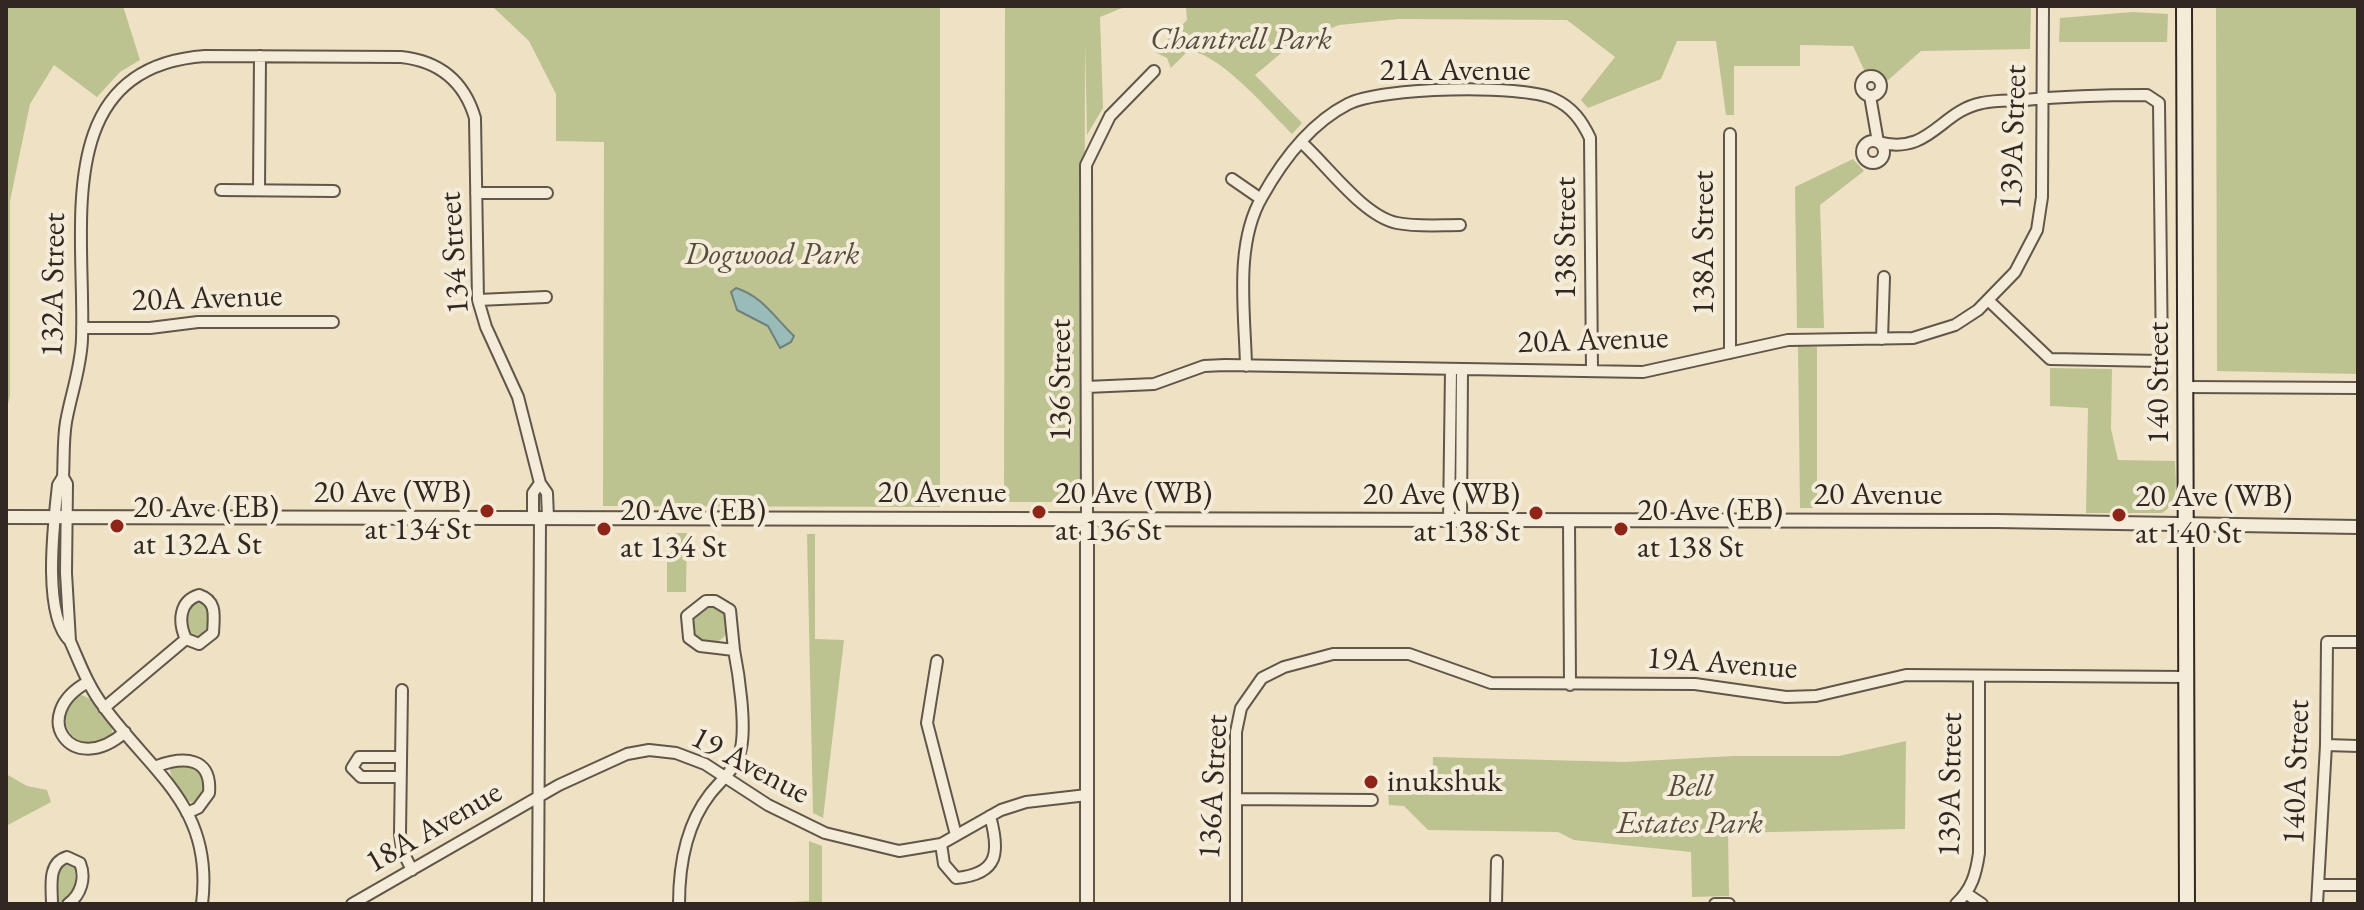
<!DOCTYPE html>
<html>
<head>
<meta charset="utf-8">
<style>
	body { margin:0 }
	#map { position:relative; width:2364px; height:910px; overflow:hidden; background:#eee1c4; font-family:"EB Garamond",serif }
	canvas { display:block }
	.frame { position:absolute; inset:0; border:8px solid #322721; pointer-events:none }
</style>
</head>
<body>
<div id="map">
<canvas width="2364" height="910"></canvas>
<div class="frame"></div>
</div>
<script>
const ctx = document.querySelector('canvas').getContext('2d');
ctx.lineJoin = 'round';
function fill(path, color) {
  ctx.fillStyle = color;
  ctx.fill(path, 'evenodd');
}
function strokePath(path, color, width, dash) {
  ctx.strokeStyle = color;
  ctx.lineWidth = width;
  ctx.lineCap = dash ? 'butt' : 'round';
  ctx.setLineDash(dash || []);
  ctx.stroke(path);
}
function drawText(font, color, halo, rows, align = 'center') {
  ctx.font = font + ' "EB Garamond",serif';
  ctx.lineWidth = 8;
  ctx.setLineDash([]);
  ctx.textBaseline = 'middle';
  ctx.strokeStyle = halo;
  ctx.fillStyle = color;
  for (const [text, x, y, turn = 0] of rows) {
    ctx.save();
    ctx.translate(x, y);
    ctx.rotate((+turn || 0) * Math.PI / 180);
    ctx.textAlign = isNaN(turn) ? turn : align;
    if (halo) ctx.strokeText(text, 0, 0);
    ctx.fillText(text, 0, 0);
    ctx.restore();
  }
}
fill(new Path2D(`
	M6 6H123L140 60 120 72 97 97 54 65 30 104 10 201V396L6 412Z
	M492 6H940V507L603 506 604 142 556 141V94L529 41Z
	M1005 6H2031L2030 49 1921 51 1886 82 1877 75 1866 74 1853 46 1800 45V66H1734V115H1726L1716 41H1677L1661 79 1588 108 1581 100 1615 57 1567 20 1399 19 1339 25 1292 44 1255 75 1302 123 1292 134C1270 112 1218 51 1188 51L1171 68 1167 58 1155 52 1187 20 1186 6H1127L1100 17 1103 108 1087 135 1085 41 1084 502H1004Z
	M2216 6H2358V374L2217 371Z
	M2133 12 2168 14 2167 42H2059L2060 18Z
	M1853 159 1864 171 1820 205 1824 328H1797L1795 187Z
	M1798 346 1817 347V508H1800Z
	M2050 368 2112 369 2111 429 2118 460 2175 461C2175 481 2181 501 2162 513H2086L2088 408 2050 406Z
	M667 533H687L686 592H667Z
	M807 534H815V639L844 640 823 818 813 813Z
	M198 599 210 608 208 631 204 637 195 639 187 632 186 609Z
	M691 624a19 19 0 1 1 38 0a19 19 0 1 1-38 0Z
	M77 694C92 695 113 720 113 735L93 746C72 740 63 731 65 708Z
	M1906 741 1905 829 1728 833 1729 896 1692 897 1691 852 1574 840 1558 832 1428 830 1404 806 1389 805 1388 791H1432L1433 757 1624 762 1733 756H1839Z
	M183 762C198 769 206 774 204 792L193 803C182 799 170 780 170 768Z
	M6 774 27 786 47 790 51 802 6 826Z
	M809 841 822 846V904H760L809 901Z
	M75 861V894L56 904 59 863Z`), '#bdc291');
const water = new Path2D(`
	M736 288C762 296 774 317 794 336L791 342 780 348 768 326 737 310 731 292Z`);
fill(water, '#9abcb9');
strokePath(water, '#70807c', 2);
const minor = new Path2D(`
	M1861 86a10 10 0 1 1 20 0a10 10 0 1 1-20 0Z
	M1870 96 1878 142C1930 156 1940 111 1982 103 1996 100 2011 101 2025 100 2066 96 2106 95 2147 95L2159 103 2162 361 2050 359 1988 300
	M1730 134V353
	M1862 152a11 11 0 1 1 22 0a11 11 0 1 1-22 0Z
	M1301 142C1327 165 1363 216 1397 223 1417 227 1440 225 1460 225
	M1232 179 1261 199
	M221 190 334 191
	M259 190 260 56
	M476 193H547
	M478 300 546 297
	M82 328H150L198 322H333
	M1882 339 1884 277
	M1246 366C1245 313 1234 245 1262 197 1282 161 1311 123 1348 104 1380 87 1522 84 1554 99 1572 107 1582 121 1590 138L1592 371
	M1087 387 1154 384 1204 366 1225 365 1643 372 1788 340 1913 338 1955 325 1978 310 2015 272 2037 230 2042 197 2043 6
	M2187 387 2358 388
	M63 477 58 485C54 522 42 615 70 641 80 664 89 688 104 707 153 774 214 807 202 904
	M533 518V493L540 483
	M1087 519 1086 165 1110 116 1154 71
	M1449 520 1451 370
	M1461 520 1462 370
	M1569 520 1570 685
	M199 595C217 601 214 615 213 633L199 644 186 639C178 622 179 601 199 595Z
	M706 601H715L730 610 734 650 700 646 689 638 687 616Z
	M70 641 66 573 67 484 63 477C64 459 63 440 66 422 71 394 81 368 82 339 86 231 49 67 205 56L401 57C439 61 464 81 475 118L478 300 486 327 518 397 540 483 547 493 548 518
	M937 661 927 723 956 835
	M88 682C27 715 72 779 125 732
	M402 690 400 834 402 850 412 870
	M104 708 186 639
	M2326 745 2358 746
	M398 757H359L352 768 361 777H399
	M157 766C184 756 212 757 209 793L198 808 187 813
	M1236 799 1372 800
	M941 844 944 864 956 878C999 874 1000 852 990 816
	M2320 885H2358
	M1967 894 1982 904
	M52 904C52 887 47 863 67 857L80 863C86 878 81 895 68 904
	M352 904 559 785 627 754 649 750 676 753 705 764 768 805 825 833 899 851 941 844 1001 810 1026 802 1087 795
	M538 904 540 518
	M679 904C679 866 686 825 710 794 722 779 737 768 741 748 746 724 739 675 734 650
	M1236 904V732L1241 708 1262 678 1284 667 1333 654H1409L1491 683 1695 684 1786 697 1816 696 1906 675 2187 677
	M1496 904 1497 861
	M1715 904H1729
	M1956 904C1972 889 1976 874 1979 853V676
	M2317 904 2326 745 2327 642H2358`);
const tertiary = new Path2D(`
	M6 517 1997 521 2358 527
	M1087 519V904`);
const secondary = new Path2D(`
	M2184 6 2187 904`);
strokePath(minor, '#61564a', 14);
strokePath(tertiary, '#61564a', 16);
strokePath(secondary, '#322721', 18);
strokePath(minor, '#f4ecd9', 10);
strokePath(tertiary, '#f4ecd9', 12);
strokePath(secondary, '#f4ecd9', 14);
for (const [x, y, r, color] of [
	[487,511,8,"#8f2418"],
	[1039,512,8,"#8f2418"],
	[1536,513,8,"#8f2418"],
	[2119,515,8,"#8f2418"],
	[117,526,8,"#8f2418"],
	[604,529,8,"#8f2418"],
	[1621,529,8,"#8f2418"],
	[1371,782,8,"#8f2418"]
]) {
  const dot = new Path2D();
  dot.arc(x, y, r, 0, 2 * Math.PI);
  ctx.fillStyle = color;
  ctx.fill(dot);
  strokePath(dot, '#f4ecd9', 3);
}
drawText('italic 32px', '#554e3d', '#f4ecd9', [
	["Chantrell Park",1241,40],
	["Dogwood Park",772,255],
	["Bell",1690,787],
	["Estates Park",1690,824]
]);
drawText('32px', '#322721', '#f4ecd9', [
	["21A Avenue",1455,71],
	["139A Street",2014,137,-88],
	["138 Street",1566,238,-90],
	["138A Street",1704,243,-90],
	["134 Street",455,253,-94],
	["132A Street",54,285,-89],
	["20A Avenue",207,299,-2],
	["20A Avenue",1593,341,-2],
	["136 Street",1061,380,-90],
	["140 Street",2159,383,-90],
	["20 Avenue",942,493],
	["20 Avenue",1878,495],
	["19A Avenue",1722,664,4],
	["19 Avenue",750,766,28],
	["140A Street",2297,772,-88],
	["139A Street",1951,785,-89],
	["136A Street",1214,787,-87],
	["18A Avenue",434,828,-30]
]);
drawText('32px', '#322721', '#f4ecd9', [
	["20 Ave (WB)",471,493,"right"],
	["at 134 St",471,530,"right"],
	["20 Ave (WB)",1055,494],
	["at 136 St",1055,531],
	["20 Ave (WB)",1520,495,"right"],
	["at 138 St",1520,532,"right"],
	["20 Ave (WB)",2135,497],
	["at 140 St",2135,534],
	["20 Ave (EB)",133,508],
	["at 132A St",133,545],
	["20 Ave (EB)",620,511],
	["at 134 St",620,548],
	["20 Ave (EB)",1637,511],
	["at 138 St",1637,548],
	["inukshuk",1387,782]
], 'left');
</script>
</body>
</html>
